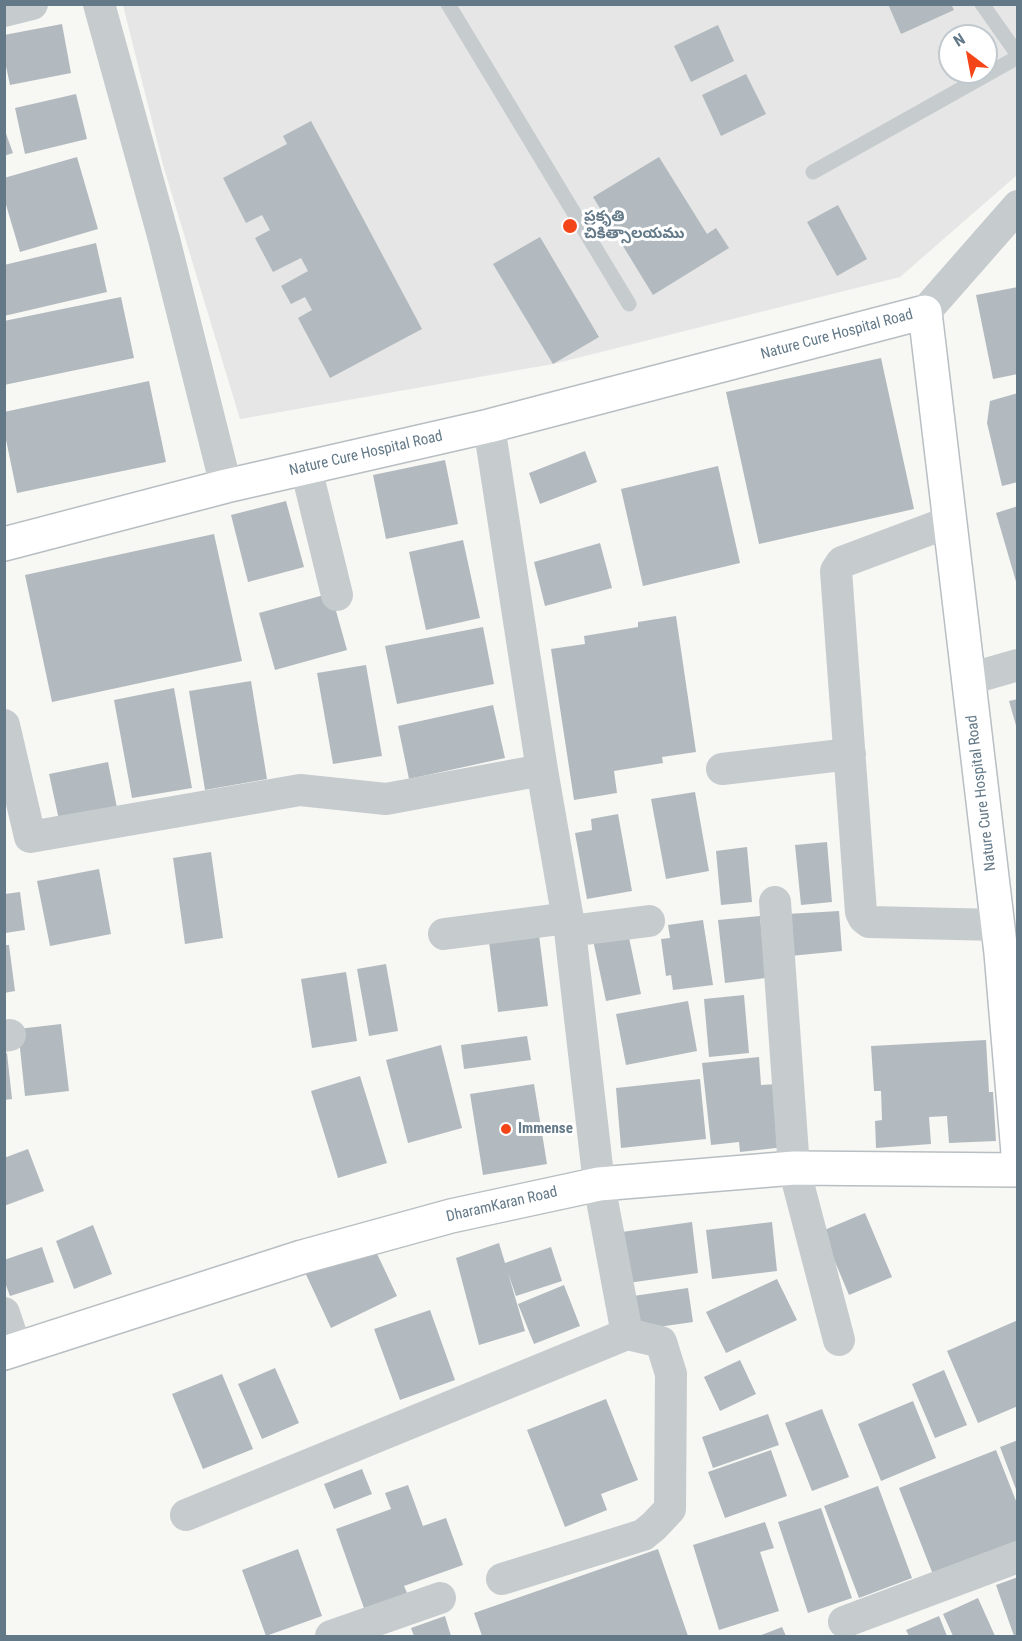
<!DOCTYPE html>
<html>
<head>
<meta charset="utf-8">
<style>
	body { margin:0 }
	#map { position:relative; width:1022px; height:1641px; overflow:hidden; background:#f7f7f4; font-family:"Roboto Condensed",sans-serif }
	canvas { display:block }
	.frame { position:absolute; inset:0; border:6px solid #637988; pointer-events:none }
	.north { position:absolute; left:938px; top:24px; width:60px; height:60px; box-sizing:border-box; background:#fff; border:2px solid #c1c9cf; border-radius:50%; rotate:328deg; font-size:16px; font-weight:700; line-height:24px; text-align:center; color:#637988 }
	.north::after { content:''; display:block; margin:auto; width:21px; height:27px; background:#f34518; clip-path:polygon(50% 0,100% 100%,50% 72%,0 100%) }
</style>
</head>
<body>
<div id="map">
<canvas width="1022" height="1641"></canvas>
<div class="frame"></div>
<div class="north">N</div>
</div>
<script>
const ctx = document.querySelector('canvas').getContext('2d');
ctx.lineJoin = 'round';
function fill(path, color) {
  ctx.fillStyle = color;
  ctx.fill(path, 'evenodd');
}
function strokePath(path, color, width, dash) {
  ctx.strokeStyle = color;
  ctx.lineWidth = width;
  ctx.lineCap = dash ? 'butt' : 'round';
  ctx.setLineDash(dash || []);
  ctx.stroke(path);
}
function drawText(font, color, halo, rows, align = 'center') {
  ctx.font = font + ' "Roboto Condensed","Noto Sans Telugu",sans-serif';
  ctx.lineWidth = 6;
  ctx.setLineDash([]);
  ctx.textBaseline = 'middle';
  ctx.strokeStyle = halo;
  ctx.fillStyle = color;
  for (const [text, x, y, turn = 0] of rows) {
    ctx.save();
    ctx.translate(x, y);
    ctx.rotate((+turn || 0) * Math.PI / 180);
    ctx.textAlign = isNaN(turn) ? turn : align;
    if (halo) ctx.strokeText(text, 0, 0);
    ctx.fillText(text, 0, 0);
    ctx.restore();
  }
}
fill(new Path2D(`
	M123 5H1017V175L900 277 553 364 240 419 163 165ZM950 36H986V72H950Z`), '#e5e6e5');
fill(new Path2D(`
	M888 4H951L954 10 901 34Z
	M62 24 71 73 10 85 4 57V35Z
	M718 25 734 61 691 82 674 46Z
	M746 74 766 114 721 136 702 95Z
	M76 94 87 139 25 154 15 108Z
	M311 121 422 329 330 378 298 318 312 310 305 297 291 304 281 286 308 271 301 258 273 272 255 238 270 230 262 215 246 223 223 178 287 144 283 136Z
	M4 128 13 153 4 156Z
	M77 157 98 229 20 252 4 198V178Z
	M659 157 707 234 716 228 729 248 653 295 593 197Z
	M838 205 867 259 837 276 807 222Z
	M540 237 599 337 553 364 493 264Z
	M96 243 107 292 4 316V265Z
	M1018 287V374L993 379 976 295Z
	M121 297 134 358 4 385V321Z
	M881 358 914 509 759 544 726 392Z
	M149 381 166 462 17 493 4 430V412Z
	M1018 393V482L1002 486 987 423 990 401Z
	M585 451 597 482 540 504 529 473Z
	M445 460 458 524 386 539 373 475Z
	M718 466 740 563 643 586 621 489Z
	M286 501 304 567 248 582 231 515Z
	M1018 506V585H1017L996 513Z
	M214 534 242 661 52 702 25 575Z
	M463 540 480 618 426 630 409 552Z
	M600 543 612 588 545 606 534 562Z
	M331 593 347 650 275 670 259 613Z
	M676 616 696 752 662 757 663 763 614 771 617 793 574 800 551 649 585 644 584 636 638 627V622Z
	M483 627 494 684 397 704 385 646Z
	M366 665 382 756 333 764 317 673Z
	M251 681 267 779 205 790 189 691Z
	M174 688 192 788 132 798 114 700Z
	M1018 699V729H1017L1009 701Z
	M493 705 505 758 409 779 398 726Z
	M108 762 117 808 59 820 49 774Z
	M695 792 709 871 666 879 651 799Z
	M618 814 632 891 587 899 575 833 592 830 591 819Z
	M827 842 832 902 801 905 795 845Z
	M747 847 752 902 721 905 716 851Z
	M211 852 223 938 185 944 173 858Z
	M99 869 111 934 50 946 37 881Z
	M20 892 25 930 5 933V894Z
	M839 911 842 951 790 956 787 914Z
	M760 916 766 978 725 983 718 920Z
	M703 920 713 985 673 990 671 975 666 976 661 939 670 938 668 925Z
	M538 927 548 1006 498 1012 488 934Z
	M628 933 641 994 606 1001 593 940Z
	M4 945H9L15 991 4 993Z
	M386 964 398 1031 369 1036 357 969Z
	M346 972 357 1041 312 1048 301 979Z
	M744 995 749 1053 709 1057 704 999Z
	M688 1001 697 1051 626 1065 616 1014Z
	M61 1024 69 1091 25 1096 18 1029Z
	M527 1036 531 1060 464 1069 461 1045Z
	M986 1040 989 1092H993L996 1141 949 1143 947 1116 929 1117 931 1144 876 1148 875 1121 882 1120 881 1091H874L871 1046Z
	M441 1045 462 1128 408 1143 386 1060Z
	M7 1053 12 1099 4 1100V1054Z
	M759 1057 761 1085 778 1084 785 1147 740 1152 739 1142 711 1145 702 1063Z
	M360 1076 387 1163 338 1178 311 1091Z
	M700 1079 706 1139 621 1148 616 1088Z
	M534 1084 547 1164 483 1175 470 1094Z
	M28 1149 44 1191 4 1206V1158Z
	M865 1213 892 1277 849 1295 822 1231Z
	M692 1222 698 1273 628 1283 622 1232Z
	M772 1222 777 1271 712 1279 706 1230Z
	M93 1225 112 1274 74 1289 56 1241Z
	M371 1241 397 1296 331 1328 302 1266Z
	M499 1243 505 1263 551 1247 562 1281 516 1296 508 1273 525 1331 479 1345 456 1258Z
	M42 1247 54 1282 10 1296 4 1280V1260Z
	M777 1279 797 1320 726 1353 706 1312Z
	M564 1285 580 1326 534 1344 518 1304Z
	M688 1288 693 1322 637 1330 633 1296Z
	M430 1310 455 1380 400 1400 374 1329Z
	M1018 1320V1406L978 1423 947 1351Z
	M740 1360 756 1394 720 1411 704 1377Z
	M275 1368 299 1423 262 1439 238 1384Z
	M944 1370 967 1425 935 1438 912 1384Z
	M222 1374 253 1449 203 1469 172 1394Z
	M606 1399 638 1480 601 1494 607 1510 565 1527 527 1430Z
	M913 1401 936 1458 881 1481 858 1424Z
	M822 1409 849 1477 812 1491 785 1423Z
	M768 1414 779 1445 713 1468 702 1437Z
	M1018 1440V1492H1017L1000 1447Z
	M771 1450 787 1496 725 1518 708 1472Z
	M996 1450 1018 1506V1550L936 1582 899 1488Z
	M362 1469 372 1494 334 1509 324 1484Z
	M408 1485 423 1526 446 1518 463 1565 404 1586 408 1595 365 1611 336 1529 391 1509 385 1493Z
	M878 1486 912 1578 859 1598 824 1506Z
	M821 1508 852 1598 808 1613 778 1522Z
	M765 1522 774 1548 760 1552 779 1611 719 1630 693 1545Z
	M298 1549 322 1616 266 1636 242 1570Z
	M658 1549 688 1636H482L474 1613Z
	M1018 1577V1636H1014L996 1585Z
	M978 1598 995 1636H953L943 1614Z
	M445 1616 451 1636H414L411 1628Z
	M939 1616 947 1636H909L906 1630Z
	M782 1627 786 1636H759Z`), '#b2babf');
const secondary = new Path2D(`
	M4 544 226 486 489 426 925 312 1001 953 1018 1153
	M4 1353 302 1257 451 1216 599 1184 794 1168 1018 1170`);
strokePath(secondary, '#b8bec2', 36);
strokePath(new Path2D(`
	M448 4 629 304
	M982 4 1018 55
	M813 172 1018 57`), '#c6cbce', 15);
strokePath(new Path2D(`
	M99 4 164 239 226 486
	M4 11 32 4
	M925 312 1018 206
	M489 426 542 770 570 931 599 1184 627 1334
	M306 468 337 595
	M949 522 842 562 836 571 861 912 864 918 869 922 998 925
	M969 679 1018 665
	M4 725 30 837 300 790 386 799 542 770
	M722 769 850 754
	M775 902 794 1168 839 1340
	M570 931 649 921
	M444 934 568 918
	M4 1036 10 1035
	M4 1313 16 1349
	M186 1515 627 1334 661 1342 671 1374 670 1509 654 1526 643 1535 502 1579
	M844 1622 1018 1557
	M331 1636 440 1598`), '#c6cbce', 32);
strokePath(secondary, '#fff', 33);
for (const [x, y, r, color] of [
	[570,226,8,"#f34518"],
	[506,1129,6,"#f34518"]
]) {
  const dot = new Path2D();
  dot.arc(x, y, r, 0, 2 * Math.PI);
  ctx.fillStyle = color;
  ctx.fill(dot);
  strokePath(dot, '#fff', 2);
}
drawText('bold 15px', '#637988', '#fff', [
	["ప్రకృతి",584,217],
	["చికిత్సాలయము",584,234],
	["Immense",518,1129]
], 'left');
drawText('15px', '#637988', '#fff', [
	["Nature Cure Hospital Road",837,335,-15],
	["Nature Cure Hospital Road",366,454,-13],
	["Nature Cure Hospital Road",982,793,-97],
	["DharamKaran Road",502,1205,-13]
]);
</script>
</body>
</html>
